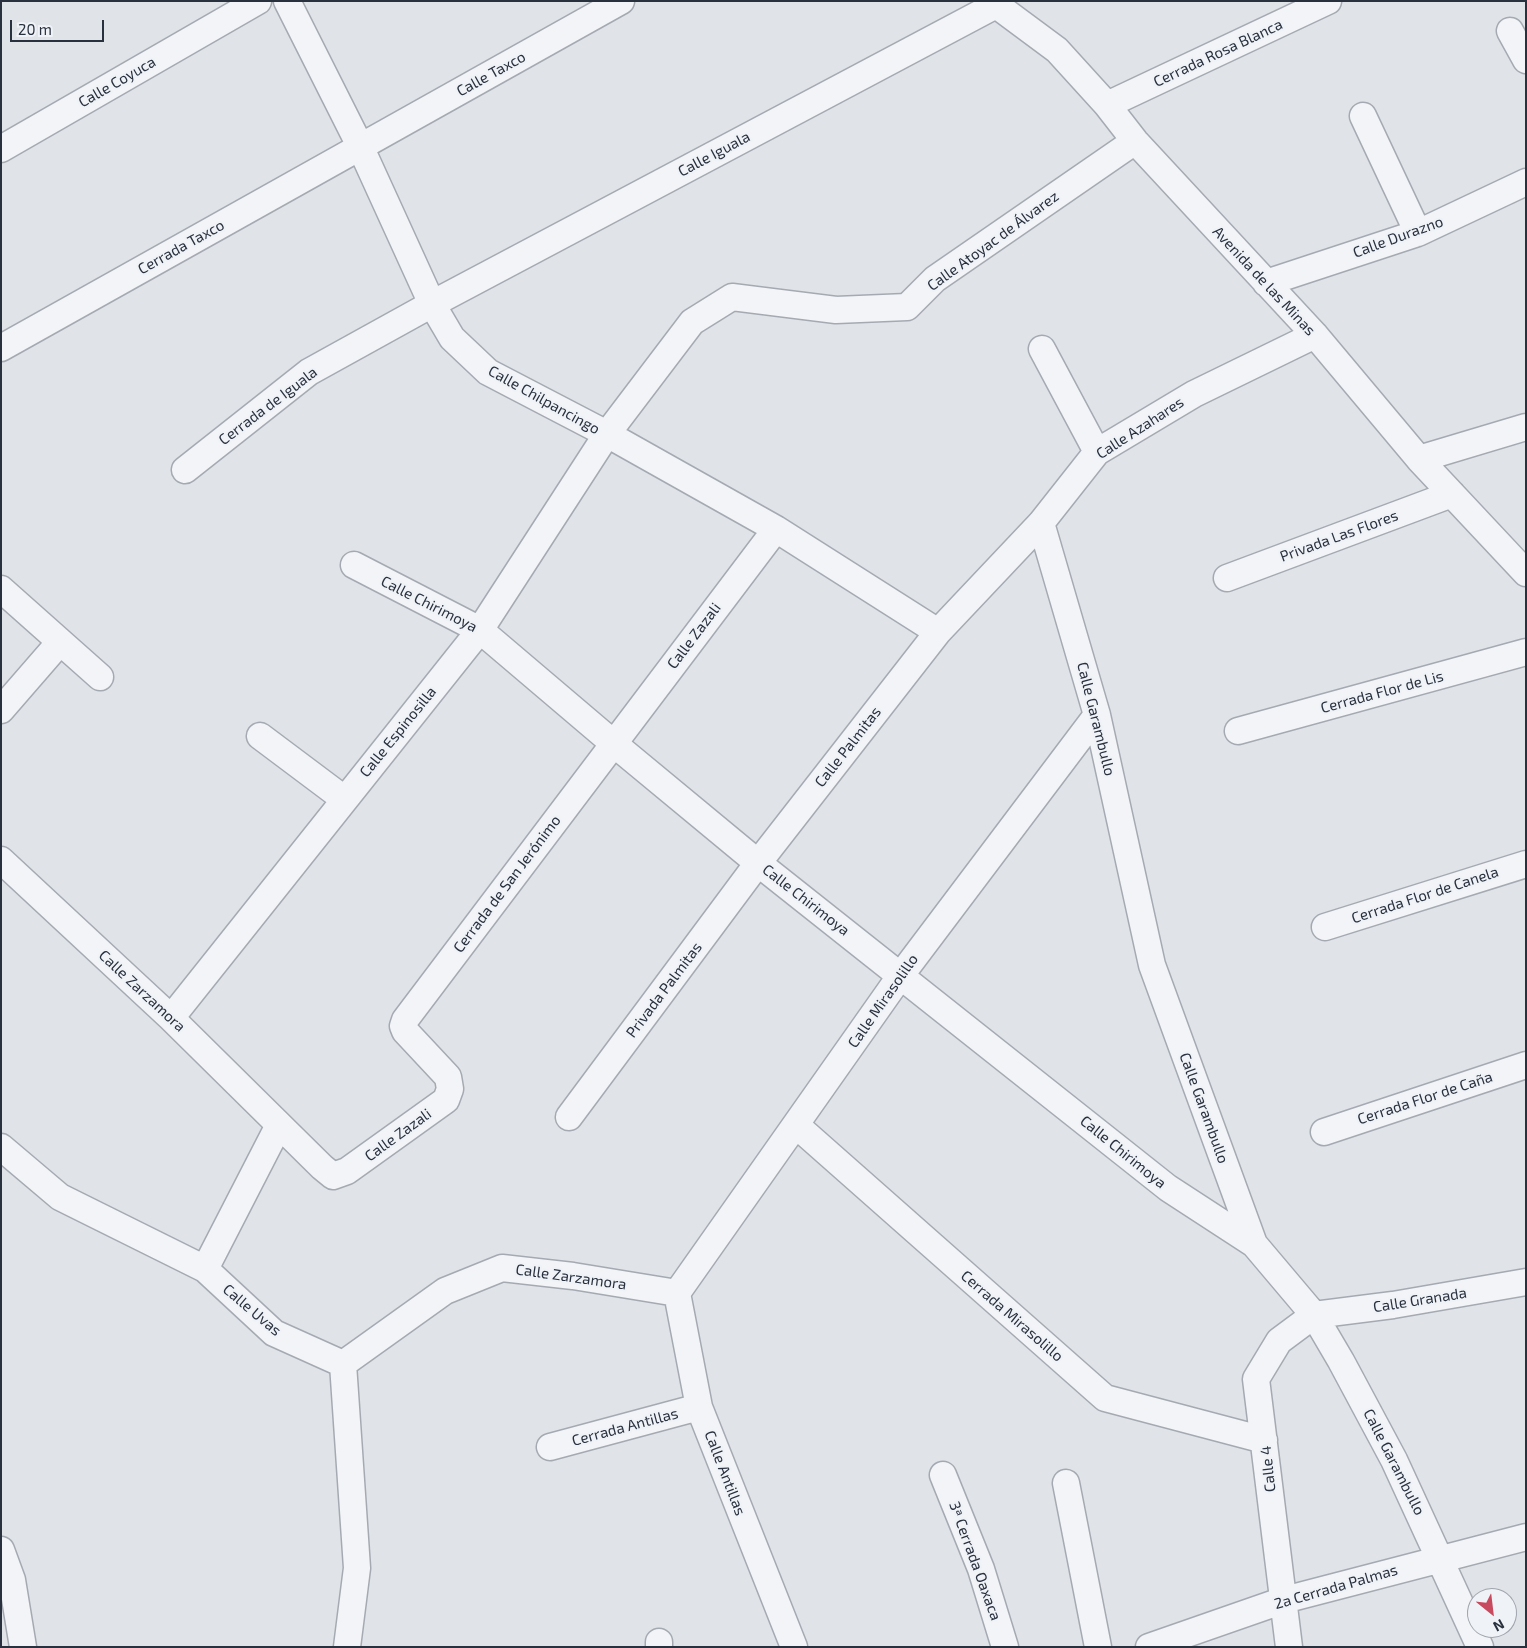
<!DOCTYPE html>
<html>
<head>
<meta charset="utf-8">
<style>
	body { margin:0 }
	#map { position:relative; width:1527px; height:1648px; overflow:hidden; background:#e0e3e8; font-family:"Exo 2",sans-serif }
	canvas { display:block }
	.frame { position:absolute; inset:0; border:2px solid #29313f; pointer-events:none }
	.north { position:absolute; left:1467px; top:1588px; width:50px; height:50px; box-sizing:border-box; background:#eff2f6; border:1px solid #a0a5ad; border-radius:50%; rotate:151deg; font-size:14px; font-weight:700; line-height:20px; text-align:center; color:#29313f }
	.north::after { content:''; display:block; margin:auto; width:18px; height:22px; background:#c84a5f; clip-path:polygon(50% 0,100% 100%,50% 72%,0 100%) }
	.scale { position:absolute; left:10px; top:20px; width:94px; height:22px; box-sizing:border-box; border:2px solid #29313f; border-top:0; padding-left:6px; font-size:15px; line-height:18px; white-space:nowrap; color:#29313f; -webkit-text-stroke:4px #eff2f6; paint-order:stroke }
</style>
</head>
<body>
<div id="map">
<canvas width="1527" height="1648"></canvas>
<div class="frame"></div>
<div class="north">N</div>
<div class="scale">20 m</div>
</div>
<script>
const ctx = document.querySelector('canvas').getContext('2d');
ctx.lineJoin = 'round';
function strokePath(path, color, width, dash) {
  ctx.strokeStyle = color;
  ctx.lineWidth = width;
  ctx.lineCap = dash ? 'butt' : 'round';
  ctx.setLineDash(dash || []);
  ctx.stroke(path);
}
function drawText(font, color, halo, rows, align = 'center') {
  ctx.font = font + ' "Exo 2",sans-serif';
  ctx.lineWidth = 4;
  ctx.setLineDash([]);
  ctx.textBaseline = 'middle';
  ctx.strokeStyle = halo;
  ctx.fillStyle = color;
  for (const [text, x, y, turn = 0] of rows) {
    ctx.save();
    ctx.translate(x, y);
    ctx.rotate((+turn || 0) * Math.PI / 180);
    ctx.textAlign = isNaN(turn) ? turn : align;
    if (halo) ctx.strokeText(text, 0, 0);
    ctx.fillText(text, 0, 0);
    ctx.restore();
  }
}
const minor = new Path2D(`
	M287 1 360 146 432 304 452 338 488 372 607 434 776 529 938 632
	M991 1 1057 50 1107 105 1135 141 1315 335 1419 459 1526 573
	M1510 31 1526 60
	M1107 105 1328 1
	M1363 116 1418 233
	M1 149 258 1
	M1266 283 1418 233 1526 182
	M1 348 621 1
	M1042 349 1097 452
	M1419 459 1526 427
	M185 470 309 372 432 304 996 5
	M1041 523 1097 715 1152 965 1254 1244 1314 1315 1341 1361 1394 1460 1480 1647
	M354 565 480 630 613 743 758 863 1168 1188 1254 1244
	M1227 578 1452 494
	M1 589 100 677
	M1 710 60 642
	M1238 731 1526 652
	M260 736 344 799
	M1 860 171 1018 322 1167 333 1176 347 1171 446 1100 450 1089 448 1077 405 1031 403 1026 405 1020 776 529
	M1325 927 1526 864
	M171 1018 480 630 607 434 692 322 732 297 836 310 907 307 935 279 1135 141
	M569 1117 758 863 938 632 1041 523 1097 452 1194 394 1315 335
	M796 1125 1105 1398 1264 1440
	M1324 1132 1526 1065
	M1 1147 60 1197 205 1269 274 1333 343 1364
	M205 1269 279 1125
	M677 1293 901 975 1097 715
	M677 1293 699 1407 794 1647
	M343 1364 445 1291 502 1268 573 1276 677 1293
	M343 1364 357 1568 347 1647
	M550 1447 699 1407
	M943 1475 981 1569 1005 1647
	M1066 1483 1098 1647
	M1 1550 12 1580 23 1647
	M659 1642V1647
	M1149 1647 1284 1600 1526 1537
	M1289 1647 1256 1379 1279 1341 1314 1315 1393 1305 1526 1282`);
strokePath(minor, '#a5aab2', 29);
strokePath(minor, '#f2f4f7', 26);
drawText('15px', '#29313f', '#eff2f6', [
	["Cerrada Rosa Blanca",1218,53,-25],
	["Calle Taxco",491,74,-29],
	["Calle Coyuca",117,82,-30],
	["Calle Iguala",714,154,-28],
	["Calle Durazno",1398,237,-20],
	["Calle Atoyac de Álvarez",993,241,-36],
	["Cerrada Taxco",181,247,-29],
	["Avenida de las Minas",1264,281,47],
	["Calle Chilpancingo",544,400,29],
	["Cerrada de Iguala",268,406,-37],
	["Calle Azahares",1140,428,-33],
	["Privada Las Flores",1339,536,-20],
	["Calle Chirimoya",429,604,27],
	["Calle Zazali",694,636,-53],
	["Cerrada Flor de Lis",1382,692,-15],
	["Calle Garambullo",1096,719,76],
	["Calle Espinosilla",398,732,-51],
	["Calle Palmitas",848,747,-52],
	["Cerrada de San Jerónimo",507,884,-53],
	["Cerrada Flor de Canela",1425,895,-18],
	["Calle Chirimoya",806,900,38],
	["Privada Palmitas",664,990,-53],
	["Calle Zarzamora",142,991,43],
	["Calle Mirasolillo",883,1001,-55],
	["Cerrada Flor de Caña",1425,1098,-18],
	["Calle Garambullo",1204,1108,70],
	["Calle Zazali",398,1135,-36],
	["Calle Chirimoya",1123,1152,39],
	["Calle Zarzamora",571,1277,8],
	["Calle Granada",1420,1300,-9],
	["Calle Uvas",252,1310,40],
	["Cerrada Mirasolillo",1012,1316,41],
	["Cerrada Antillas",625,1427,-15],
	["Calle Garambullo",1394,1462,63],
	["Calle 4",1268,1469,-96],
	["Calle Antillas",725,1473,69],
	["3ª Cerrada Oaxaca",975,1561,70],
	["2a Cerrada Palmas",1336,1587,-16]
]);
</script>
</body>
</html>
